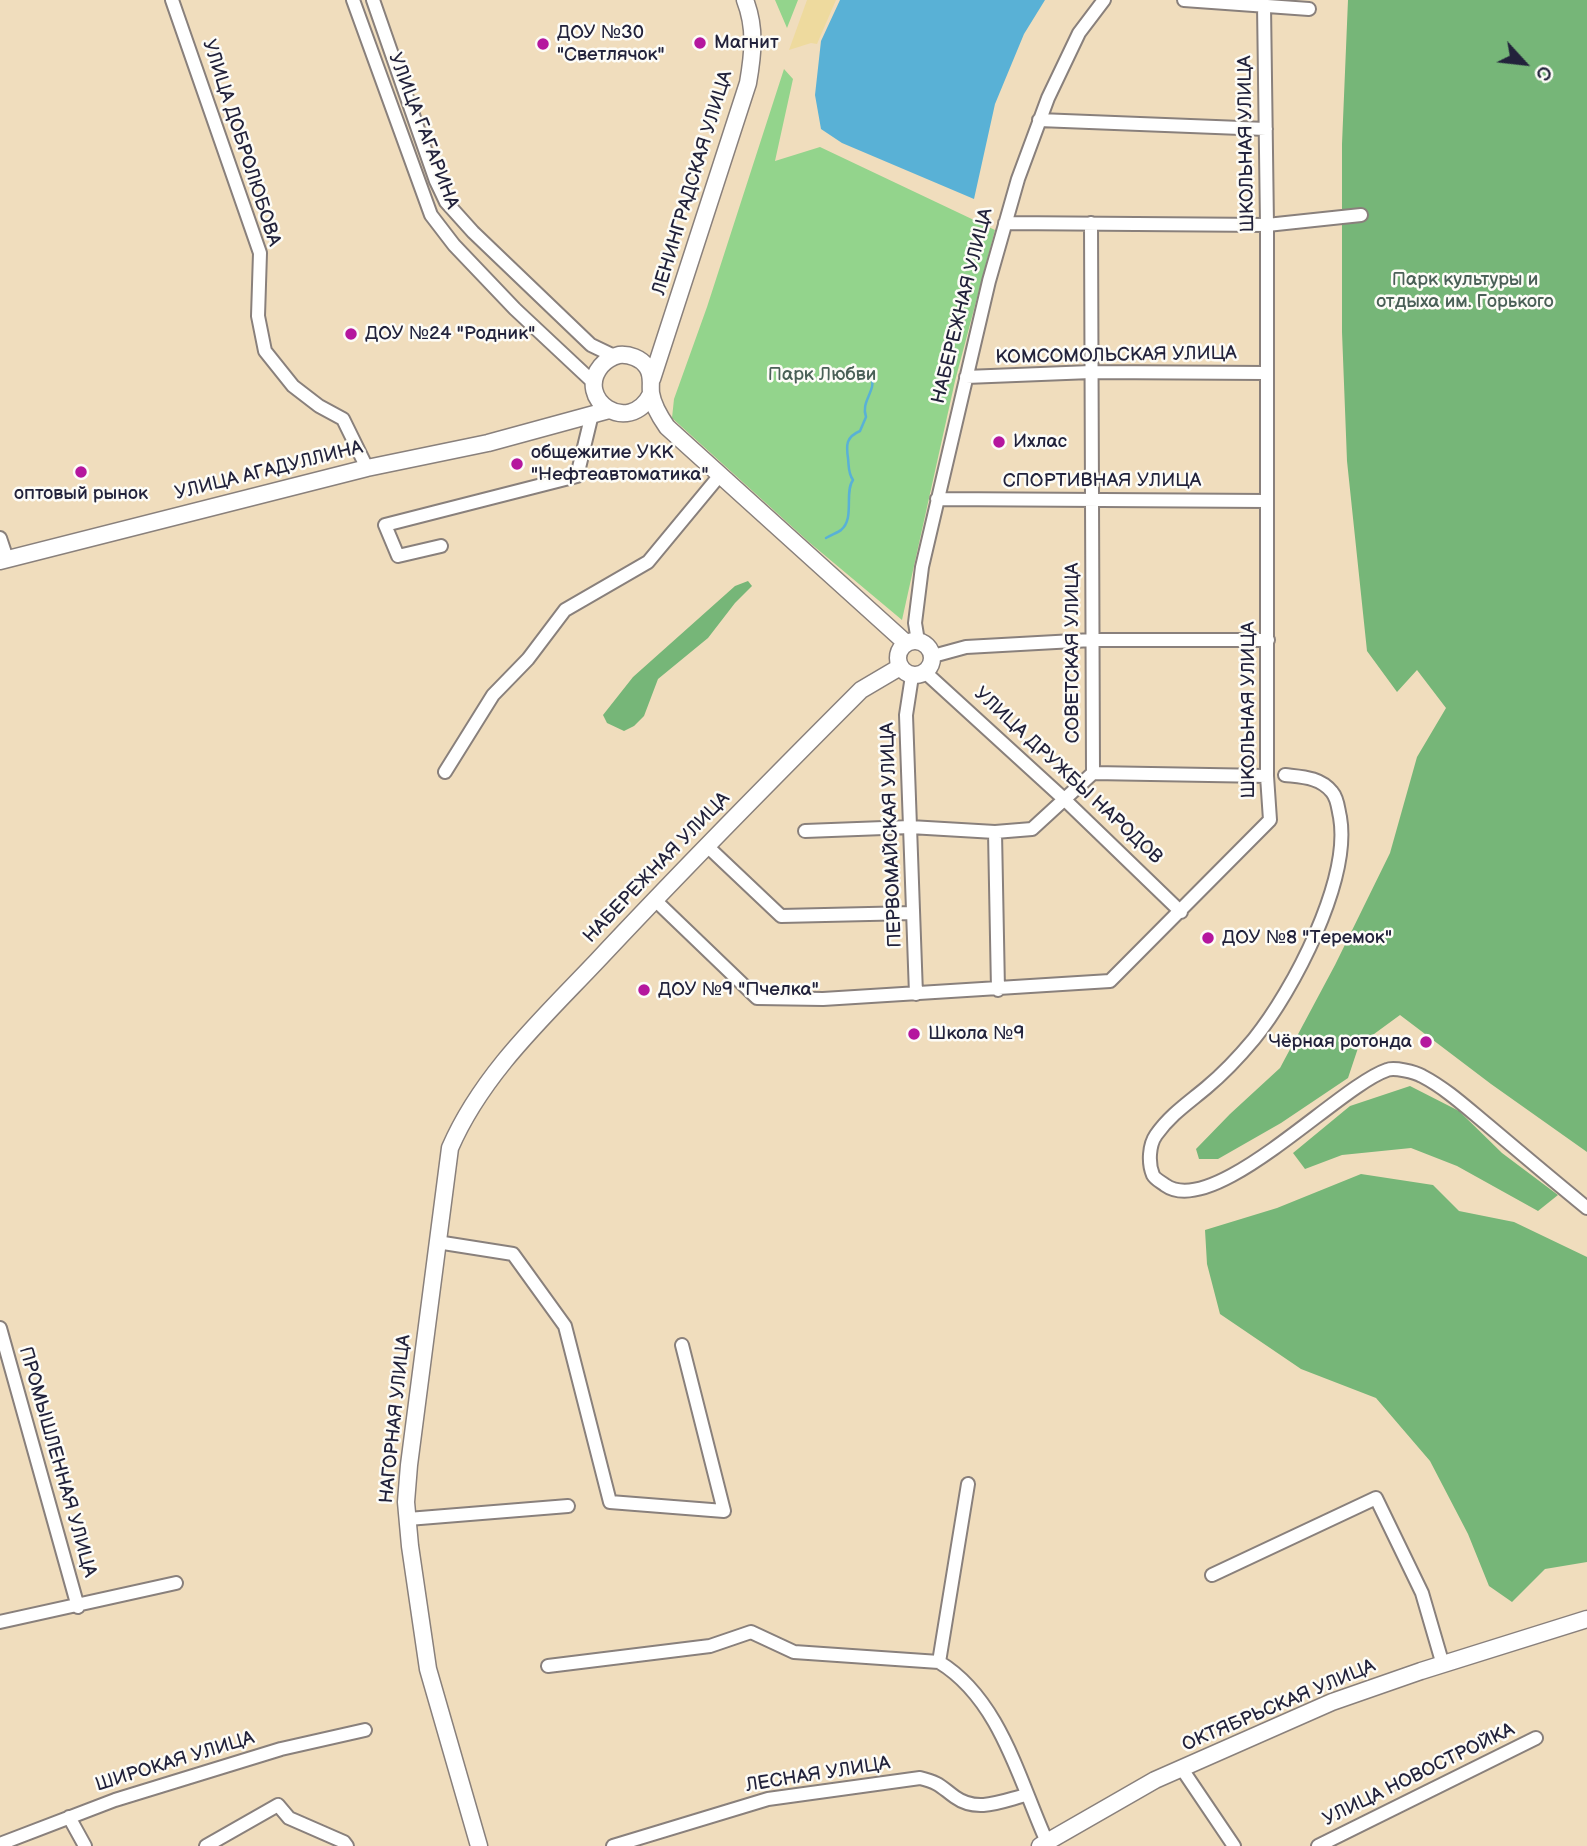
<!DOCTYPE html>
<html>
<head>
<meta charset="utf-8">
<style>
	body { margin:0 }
	#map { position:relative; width:1587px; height:1846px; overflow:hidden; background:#f0ddbd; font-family:"Balsamiq Sans",sans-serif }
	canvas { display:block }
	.north { position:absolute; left:1489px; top:28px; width:70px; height:70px; -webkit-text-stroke:5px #fdfcf7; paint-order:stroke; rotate:117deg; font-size:19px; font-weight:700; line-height:28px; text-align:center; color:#22223b }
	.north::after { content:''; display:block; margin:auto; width:24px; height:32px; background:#22223b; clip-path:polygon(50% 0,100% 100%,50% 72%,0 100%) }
</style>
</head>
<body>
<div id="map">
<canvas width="1587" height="1846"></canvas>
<div class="north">С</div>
</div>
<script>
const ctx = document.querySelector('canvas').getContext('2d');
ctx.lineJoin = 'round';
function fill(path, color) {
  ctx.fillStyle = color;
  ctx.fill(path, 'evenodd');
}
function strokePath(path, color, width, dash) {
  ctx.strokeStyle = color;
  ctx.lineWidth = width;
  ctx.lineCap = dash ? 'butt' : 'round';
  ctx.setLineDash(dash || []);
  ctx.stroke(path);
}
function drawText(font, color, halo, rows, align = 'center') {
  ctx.font = font + ' "Balsamiq Sans",sans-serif';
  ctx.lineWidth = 5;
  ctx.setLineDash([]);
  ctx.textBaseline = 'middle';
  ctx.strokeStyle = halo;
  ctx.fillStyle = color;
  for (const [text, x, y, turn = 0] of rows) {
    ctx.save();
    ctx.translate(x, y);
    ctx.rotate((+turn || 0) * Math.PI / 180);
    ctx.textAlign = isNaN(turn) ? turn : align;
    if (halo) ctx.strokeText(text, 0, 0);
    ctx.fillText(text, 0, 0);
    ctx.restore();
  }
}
fill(new Path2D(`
	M775 0H798L787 28Z
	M784 69 793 79 775 161 820 147 995 230 955 381 902 620 810 543 672 418 674 399 707 307Z`), '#93d48c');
fill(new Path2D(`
	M1348 0H1587V1152L1491 1084 1400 1015 1359 1045 1348 1078 1281 1123 1218 1159H1199L1196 1149 1230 1114 1280 1068 1335 965 1390 853 1417 757 1446 708 1417 670 1397 692 1367 651 1347 461 1342 332V144Z
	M748 581 752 586 735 603 708 638 658 679 644 716 634 726 624 731 607 723 603 715 633 677 735 586Z
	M1410 1086 1459 1111 1502 1153 1558 1195 1538 1211 1457 1166 1411 1148 1342 1155 1305 1169 1293 1153 1350 1106Z
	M1361 1174 1433 1185 1459 1211 1514 1222 1587 1257V1562L1545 1569 1512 1602 1489 1586 1468 1534 1430 1461 1376 1398 1301 1369 1220 1314 1207 1264 1205 1230 1277 1208Z`), '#76b678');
fill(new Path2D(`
	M807 0H836L817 44 811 43 789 50Z`), '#eeda9e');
fill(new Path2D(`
	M840 0H1045L1024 34 995 104 974 199 842 143 821 129 815 95 821 41Z`), '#59b1d6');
strokePath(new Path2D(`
	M826 538C831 535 839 532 841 530 855 519 844 492 853 480 848 473 849 467 848 458 846 445 846 437 860 431L866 417C862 405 869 398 872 387 873 383 872 379 872 374`), '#59b1d6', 2.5);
const minor = new Path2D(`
	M172 0 260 253 258 316 265 351 293 386 319 406 343 419 367 468
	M353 0 431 215 454 245 515 309 594 383
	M373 0 436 181 446 202 473 232 591 345 614 356
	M1184 0 1309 9
	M1039 120 1266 129
	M1005 223 1267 225 1361 215
	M966 377 1091 372 1266 373
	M937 499 1267 501
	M0 538 7 559
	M441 546 398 556 385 525 577 476 592 414
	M918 641 915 623 922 567 989 281 1018 179 1048 98 1079 33 1104 0
	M933 656 966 647 1092 640H1268
	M926 673 1064 799 1181 912
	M912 676 906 715 916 994
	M445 772 493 695 528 659 565 610 648 562 720 475
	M1093 773 1267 776
	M1285 775C1302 777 1320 777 1332 792 1338 799 1338 809 1340 817 1351 880 1293 991 1254 1039 1239 1057 1224 1073 1206 1088 1188 1103 1170 1115 1156 1135 1149 1145 1148 1163 1153 1175 1155 1179 1161 1182 1165 1185 1214 1220 1339 1086 1387 1070 1394 1067 1415 1072 1422 1076 1447 1089 1468 1109 1490 1127 1522 1154 1554 1181 1587 1208
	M805 831 910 827 995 832 1032 829 1093 773 1091 223
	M995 832 998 990
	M707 846 781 916 913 913
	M655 900 757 998 823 999 1110 981 1270 820 1267 776V225L1264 5
	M437 1242 513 1254 565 1326 610 1502 724 1511 682 1345
	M0 1328 78 1607
	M408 1519 568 1506
	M1212 1575 1376 1498 1422 1593 1443 1665
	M0 1622 176 1583
	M939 1662 968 1484
	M548 1666 710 1646 751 1632 794 1652 939 1662C1000 1699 1019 1780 1047 1842
	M1182 1769 1234 1846
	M69 1817 85 1846
	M0 1844 115 1800 281 1749 365 1730
	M206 1846 278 1805 289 1818 344 1842 347 1846
	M613 1846 768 1799 920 1778C940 1783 940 1786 955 1797 977 1813 1002 1801 1026 1795
	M1318 1846 1536 1738`);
const major = new Path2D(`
	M652 379 748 83C753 54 756 28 745 0
	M651 394C629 437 574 399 601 366 606 360 611 357 619 355 629 354 641 358 647 367 653 376 650 383 651 393 653 406 660 417 667 427L906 643
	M0 561 367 468 488 443 609 410
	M898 658a17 17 0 1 1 34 0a17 17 0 1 1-34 0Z
	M479 1846 428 1669 410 1546 406 1502 409 1465 450 1148C482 1074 543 1018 597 961 683 869 772 779 861 690L900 667
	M1040 1846 1155 1780 1332 1702 1421 1671 1587 1619`);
strokePath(minor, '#89807c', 16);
strokePath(major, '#89807c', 19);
strokePath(minor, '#fff', 12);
strokePath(major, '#fff', 16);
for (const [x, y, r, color] of [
	[700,43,7,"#b5179e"],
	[543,44,7,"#b5179e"],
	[351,334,7,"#b5179e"],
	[999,442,7,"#b5179e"],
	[517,464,7,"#b5179e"],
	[81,472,7,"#b5179e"],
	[1208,938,7,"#b5179e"],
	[644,990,7,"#b5179e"],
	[914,1034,7,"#b5179e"],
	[1426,1042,7,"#b5179e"]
]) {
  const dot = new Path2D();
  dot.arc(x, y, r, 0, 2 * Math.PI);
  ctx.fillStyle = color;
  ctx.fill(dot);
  strokePath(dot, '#fdfcf7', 2.5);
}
drawText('19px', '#22223b', '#fdfcf7', [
	["ДОУ №30",557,33],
	["\"Светлячок\"",557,55],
	["Магнит",714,43],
	["ДОУ №24 \"Родник\"",365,334],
	["Ихлас",1013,442],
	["общежитие УКК",531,453],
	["\"Нефтеавтоматика\"",531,475],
	["оптовый рынок",81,494,"center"],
	["ДОУ №8 \"Теремок\"",1222,938],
	["ДОУ №9 \"Пчелка\"",658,990],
	["Школа №9",928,1034],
	["Чёрная ротонда",1412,1042,"right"]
], 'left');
drawText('19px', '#22223b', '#fdfcf7', [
	["УЛИЦА ГАГАРИНА",423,131,69],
	["УЛИЦА ДОБРОЛЮБОВА",241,143,72],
	["ШКОЛЬНАЯ УЛИЦА",1247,144,-91],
	["ЛЕНИНГРАДСКАЯ УЛИЦА",693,183,-73],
	["НАБЕРЕЖНАЯ УЛИЦА",963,306,-76],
	["КОМСОМОЛЬСКАЯ УЛИЦА",1116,356,-1],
	["УЛИЦА АГАДУЛЛИНА",269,471,-14],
	["СПОРТИВНАЯ УЛИЦА",1102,481],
	["СОВЕТСКАЯ УЛИЦА",1073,653,-90],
	["ШКОЛЬНАЯ УЛИЦА",1249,710,-90],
	["УЛИЦА ДРУЖБЫ НАРОДОВ",1068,776,43],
	["ПЕРВОМАЙСКАЯ УЛИЦА",892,835,-92],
	["НАБЕРЕЖНАЯ УЛИЦА",657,868,-46],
	["НАГОРНАЯ УЛИЦА",396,1419,-84],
	["ПРОМЫШЛЕННАЯ УЛИЦА",57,1462,74],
	["ОКТЯБРЬСКАЯ УЛИЦА",1279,1706,-23],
	["ШИРОКАЯ УЛИЦА",175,1762,-17],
	["ЛЕСНАЯ УЛИЦА",818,1775,-9],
	["УЛИЦА НОВОСТРОЙКА",1419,1775,-26]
]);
drawText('19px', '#4a6057', '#fdfcf7', [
	["Парк культуры и",1465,280],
	["отдыха им. Горького",1465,302],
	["Парк Любви",822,375]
]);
</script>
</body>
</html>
